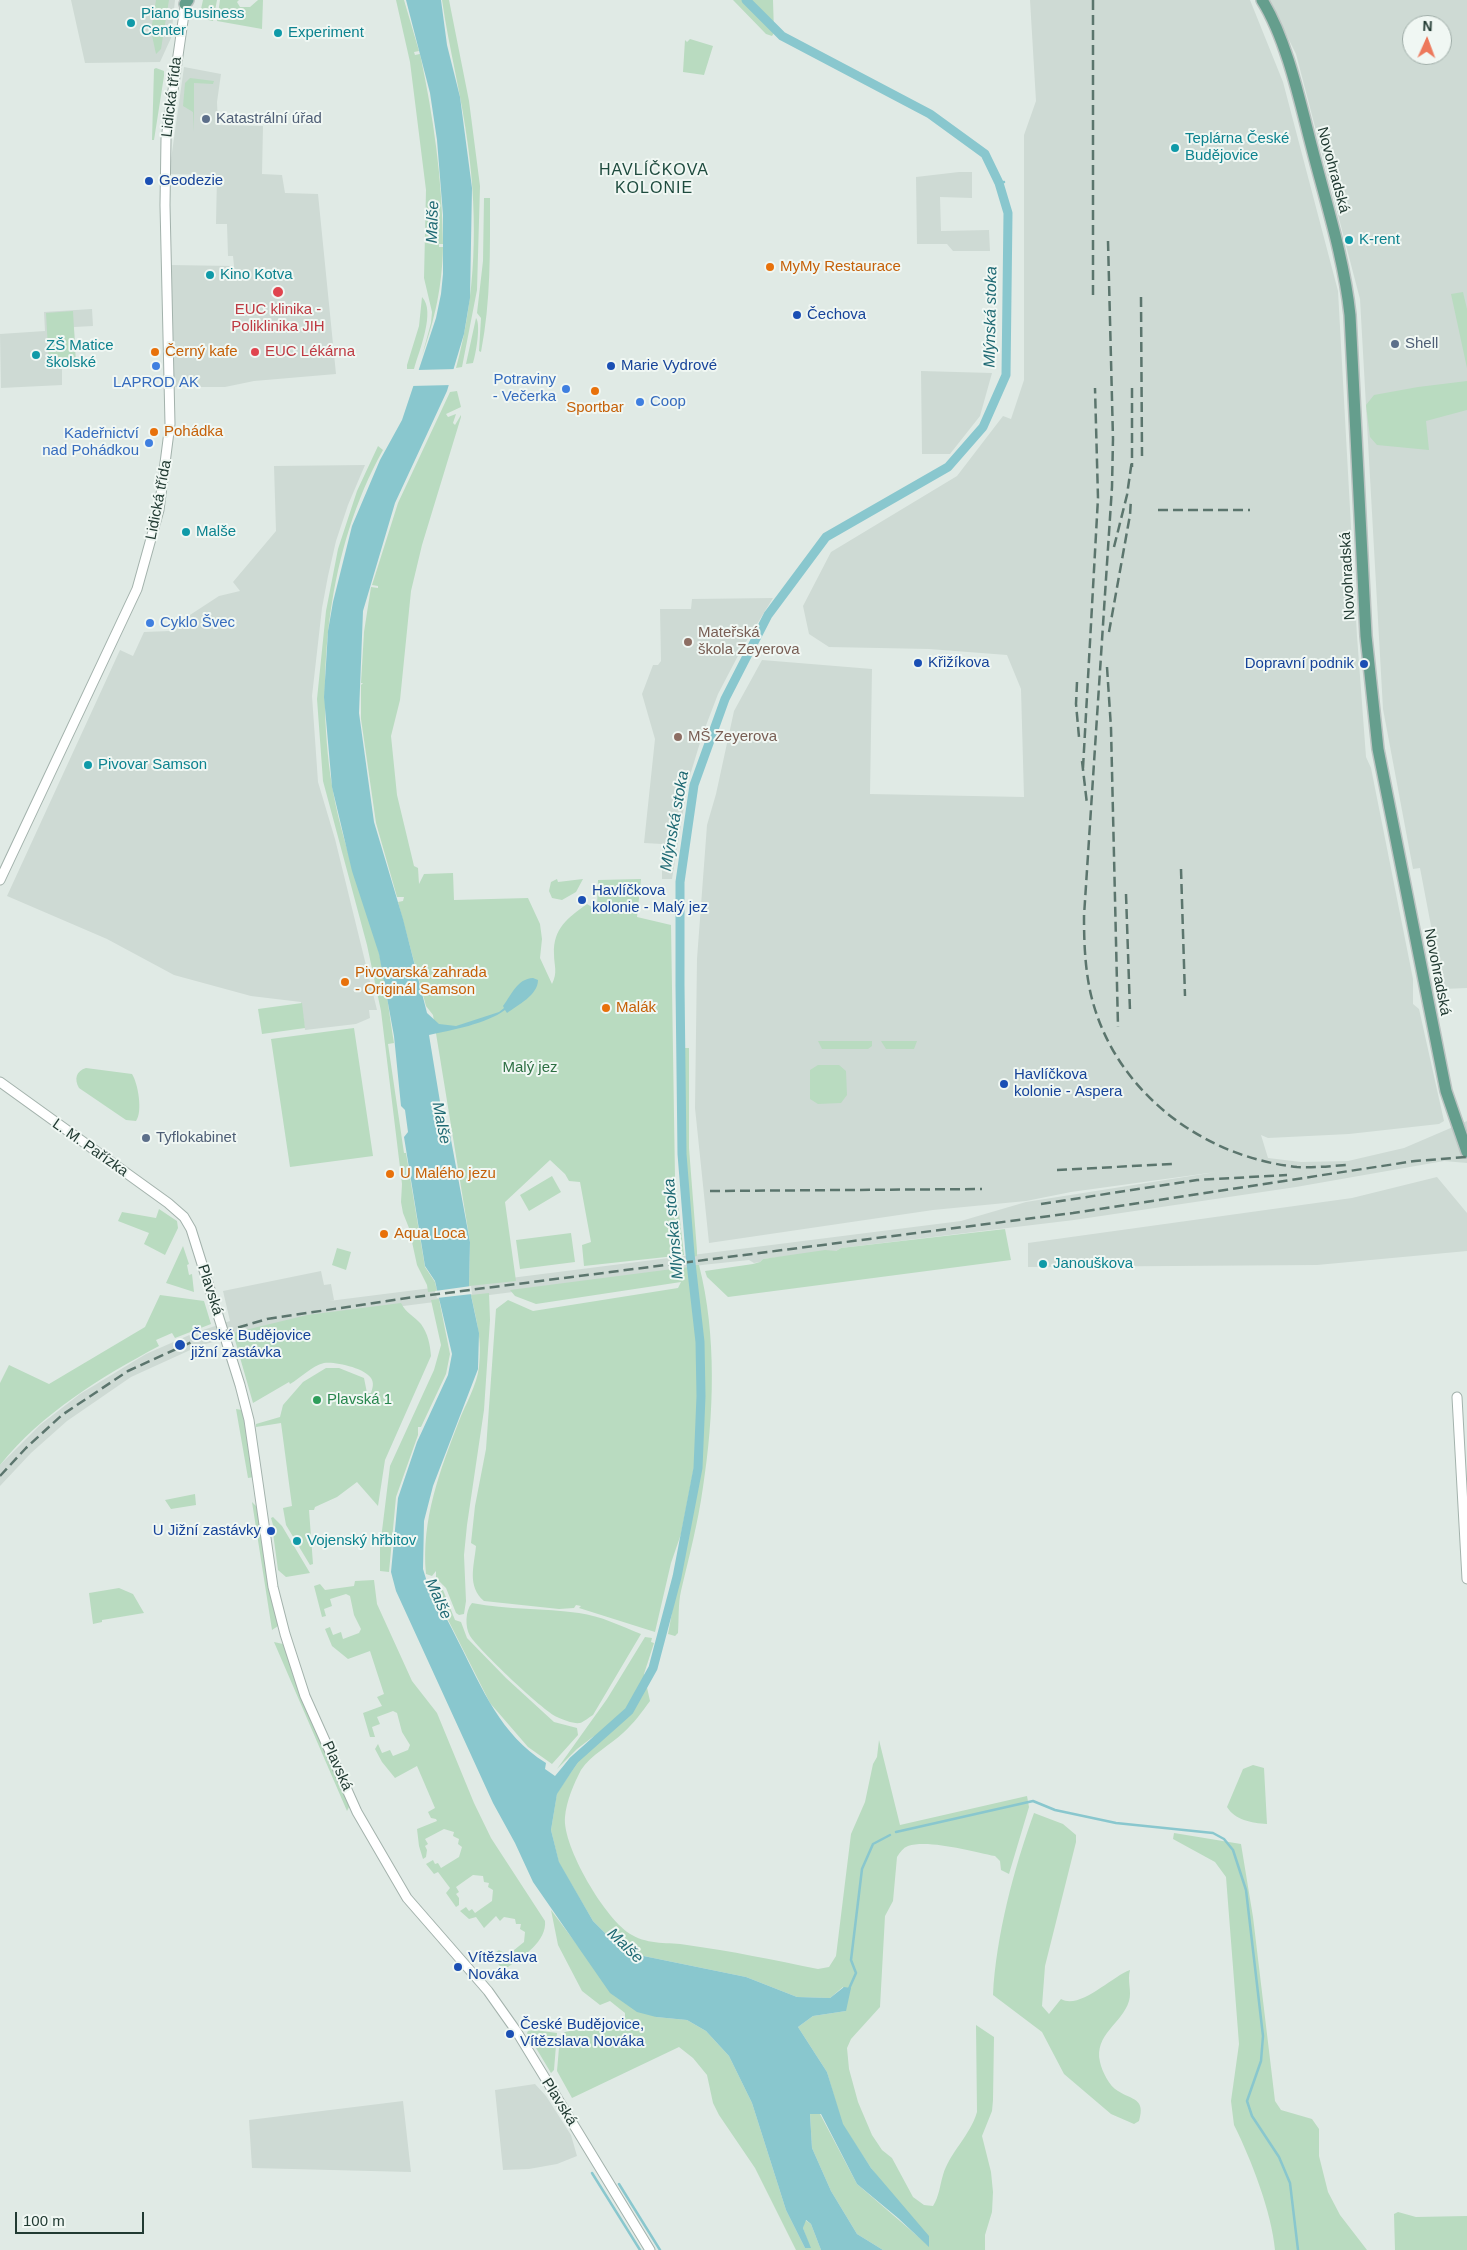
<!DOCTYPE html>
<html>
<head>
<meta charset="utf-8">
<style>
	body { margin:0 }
	#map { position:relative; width:1467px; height:2250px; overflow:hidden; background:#e0eae5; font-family:Arial,sans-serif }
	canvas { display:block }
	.north { position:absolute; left:1402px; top:15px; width:50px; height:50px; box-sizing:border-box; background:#f0f7f3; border:1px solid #9daba6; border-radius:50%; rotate:2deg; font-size:14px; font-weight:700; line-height:20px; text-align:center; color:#213a32 }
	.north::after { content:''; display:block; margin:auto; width:18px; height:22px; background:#ed785b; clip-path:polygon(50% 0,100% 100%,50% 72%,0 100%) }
	.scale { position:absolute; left:15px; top:2212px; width:129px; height:22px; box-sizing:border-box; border:2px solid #213a32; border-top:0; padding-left:6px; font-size:15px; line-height:18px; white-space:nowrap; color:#213a32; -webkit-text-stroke:4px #f0f7f3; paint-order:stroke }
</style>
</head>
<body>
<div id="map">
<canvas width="1467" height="2250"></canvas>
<div class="north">N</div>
<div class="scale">100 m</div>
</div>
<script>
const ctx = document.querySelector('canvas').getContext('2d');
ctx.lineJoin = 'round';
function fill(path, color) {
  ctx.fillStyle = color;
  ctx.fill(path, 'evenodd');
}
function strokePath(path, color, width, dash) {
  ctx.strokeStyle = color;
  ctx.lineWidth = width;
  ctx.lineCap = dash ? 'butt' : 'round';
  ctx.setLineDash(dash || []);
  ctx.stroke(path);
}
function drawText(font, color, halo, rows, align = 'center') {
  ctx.font = font + ' Arial,sans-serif';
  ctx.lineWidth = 4;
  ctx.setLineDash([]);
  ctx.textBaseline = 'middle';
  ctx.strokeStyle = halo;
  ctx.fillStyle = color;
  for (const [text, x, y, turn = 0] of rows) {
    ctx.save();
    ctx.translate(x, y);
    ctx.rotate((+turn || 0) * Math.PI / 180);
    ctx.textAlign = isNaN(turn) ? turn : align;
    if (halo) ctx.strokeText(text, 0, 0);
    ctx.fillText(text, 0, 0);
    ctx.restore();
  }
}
fill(new Path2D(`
	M71 0H175L171 38 160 62 85 63Z
	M1030 0H1250L1283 82 1338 291 1357 636 1366 757 1371 768 1413 979V1004L1419 1009 1444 1121 1439 1124 1349 1134 1268 1138 1261 1135 1268 1158 1301 1162 1348 1161 1404 1148 1467 1121V1163L1444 1161 1296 1187 1074 1220 841 1248 836 1251 763 1259 760 1262 754 1263 749 1260 702 1265 607 1280 325 1316 269 1326 199 1346 131 1377 67 1421 31 1453 0 1486V1465L40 1425 80 1394 146 1354 194 1333 230 1321 223 1291 321 1271 324 1285 331 1284 334 1300 329 1301 961 1221 1026 1202 1216 1172 1071 1192 1026 1201 933 1210 709 1243 695 1108 697 959 707 825 716 794 734 711 762 660 872 669 870 794 1024 797 1021 689 1007 655 929 649 829 647 809 634 803 606 831 552 957 476 1003 416 1011 419 1024 380V135L1036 101Z
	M1269 0H1467V988L1443 989 1420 868 1413 869 1383 709 1360 299 1296 54ZM1412 25H1442V55H1412Z
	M184 67 221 74 217 102 218 125 263 126 262 174 282 175 285 193 318 194 336 374 254 381 225 387H172L169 265 234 266 233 256H228L227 224H216L217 175 169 174Z
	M959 172H972V198L940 197 941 231 989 230 990 251H953L947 244H917L916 177Z
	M92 309 93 326 74 327 76 366 62 367V385L1 388 0 334 45 331 44 312Z
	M921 371 992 373 980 416 950 454H922Z
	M365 465 348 505 336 541 328 576 322 608 312 696 318 782 335 839 377 1010H369L370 1018 356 1024 305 1030 301 1002 251 996 174 975 107 939 7 896 120 650 133 656 144 632 170 631V628L219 596 240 591 233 582 276 531 274 466Z
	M773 598 741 650 718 694 702 736 688 782 672 879H662V844L644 843 655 739 642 694 653 665H658L661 661 660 609H691L692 599Z
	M1437 1177 1467 1213V1251L1317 1265 1028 1267V1243L1352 1198Z
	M535 2084 546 2096 571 2135 577 2156 557 2164 529 2169 503 2170 495 2090Z
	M403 2101 411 2172 252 2168 249 2120Z`), '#cedad4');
fill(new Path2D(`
	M156 0H169L161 49 156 54 151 31Z
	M203 0H217L213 21 199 18Z
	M220 0H239L237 2 240 7H250L258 0H263L262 29 217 21Z
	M396 0H404L419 51 414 52 415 55 420 54C434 120 442 177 443 244H439V247H443C442 288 435 318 422 356L431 323 432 312 424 278 426 190 410 62Z
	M442 0H449L469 101 480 186 477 290 462 367 456 368C476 296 478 220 468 146 462 97 449 49 442 0Z
	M733 0H773L774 33 772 36 766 34Z
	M690 39 713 46 704 75 683 72 685 40 687 42Z
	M156 68 164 71V76L154 140H152L154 69Z
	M190 78 214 81 213 84 194 83V132L193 112 183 106 185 83Z
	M484 198H490C490 250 491 301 481 352L479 351 481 318 477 313 483 261Z
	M1463 292 1467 309V368L1451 294Z
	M422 297C436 311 419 351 414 369H407V365L419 326Z
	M73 311 76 366 49 367 46 313Z
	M476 318C481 324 476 354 473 363L466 364Z
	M1467 381V410L1426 421 1429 450 1377 445 1370 437 1366 405 1374 395 1418 387Z
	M457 391 461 407 446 414 448 417 456 414 453 423 455 425 461 415V417L422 545 411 591 400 700 391 736 397 795 414 866 418 868 419 884 424 874 453 873 454 900 528 898 540 924 542 939 540 958 552 984C558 972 554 966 554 954 553 928 568 918 587 904L595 909 597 908 598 880 641 879 637 917 671 925 675 1178 684 1255 584 1266 582 1245 591 1242 580 1182 569 1181 565 1174 550 1160 505 1202 516 1281 469 1286 470 1242 433 1015 426 1006 398 902 403 901 404 897H397L376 823 361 719V685L363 683H361L364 632 371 587 378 588V586L372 585 398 503 450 392Z
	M378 446 383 450C328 548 315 675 332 785 341 843 365 897 379 953 386 982 389 1014 394 1043L388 1044 404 1153H406L425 1267 435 1282 437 1291 428 1292 427 1285 417 1265 409 1228 403 1213 401 1202 402 1184 381 1011 367 945 323 781 317 699 326 611 338 549 357 491Z
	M557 879 558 882 583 879 576 892 562 900 552 898 549 891 551 882Z
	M302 1003 305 1028 262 1034 258 1009Z
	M354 1028 373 1156 290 1167 271 1039Z
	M818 1041H872V1046L868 1049H822Z
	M881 1041H917L914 1049H886Z
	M683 1048H689V1148L697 1251V1256L693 1257 686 1175Z
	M818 1065H839L846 1071 847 1095 841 1103 818 1104 810 1099V1070Z
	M86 1068 132 1074C138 1083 143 1112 136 1121L126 1120 79 1088C74 1079 76 1071 86 1068Z
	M552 1176 561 1192 529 1211 520 1195Z
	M159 1209 177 1221 178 1228 165 1255 144 1244 149 1233 118 1221 122 1212 156 1218Z
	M1005 1229 1011 1260 728 1297 707 1277 705 1271 753 1264 760 1262 763 1259 825 1250 836 1251 841 1248Z
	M571 1233 575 1262 520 1269 516 1240Z
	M183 1246 189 1264 187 1265 189 1275 192 1274 194 1292 166 1283Z
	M337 1248 351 1252 346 1270 332 1265Z
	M695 1265H699C717 1335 714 1416 703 1487 698 1523 689 1557 681 1591 678 1604 679 1619 678 1633L675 1636 668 1634 699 1467 702 1436 701 1335Z
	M688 1267 698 1351V1421L695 1462 681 1534 671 1563 655 1632 579 1608 581 1606 576 1605 574 1608 559 1609 484 1601C467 1586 474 1567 476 1546L471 1543 475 1506 486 1449 496 1309 508 1300 533 1311 678 1288 681 1282 536 1304 515 1296 510 1290Z
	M489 1293 490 1320 484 1410 467 1525 464 1555 466 1601 464 1614 459 1615 456 1613 446 1588 436 1578V1571L432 1576 426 1574C421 1520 440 1470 459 1421 465 1405 477 1385 479 1367 482 1339 477 1323 471 1295Z
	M160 1295 204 1301 211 1324 175 1338 172 1333 156 1340 159 1346C101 1377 42 1413 0 1465V1383L9 1365 49 1384 145 1327Z
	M439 1299 450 1354 446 1374 421 1427H418V1435L396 1497 389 1572 380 1571V1547L390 1466 434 1370 441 1345 431 1300Z
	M401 1303C406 1313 414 1316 421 1324 428 1334 430 1344 431 1356L385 1460 378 1506 357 1482 337 1497 315 1507 314 1510H309L313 1564 310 1565 286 1525 283 1508 292 1506 281 1423 256 1427V1424L280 1417 283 1405 303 1382 326 1368H339L364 1378 367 1393H371C373 1387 374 1383 371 1378 365 1368 334 1361 324 1363 311 1366 301 1378 290 1384L289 1382 253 1403 233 1333 307 1315Z
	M236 1409 242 1410 254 1477 248 1478Z
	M195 1494 196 1505 171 1509 165 1500Z
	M252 1502 257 1507 266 1571 278 1626 272 1630Z
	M273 1517 282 1526 310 1573 286 1577 278 1570 273 1533 275 1532 271 1518Z
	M374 1580 377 1604 412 1681 437 1713 474 1803 491 1838 545 1921C547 1941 523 1957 508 1967L500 1966 491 1956 499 1950 508 1955 524 1942 525 1932 520 1929 521 1924H516L515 1919 504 1917 500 1921 496 1916 484 1928 476 1917 469 1919 460 1911 466 1907 469 1911 472 1909 475 1913 492 1901 493 1890 488 1887 489 1883 484 1882 483 1876 473 1875 456 1887 459 1892 456 1894 459 1898V1905L456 1907 446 1893 450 1888 438 1872 434 1874 426 1864 433 1860 435 1864 438 1863 441 1868 459 1857 462 1847 458 1844 459 1839 453 1836 454 1832 444 1829 425 1839 428 1844 425 1846 427 1850 426 1857 423 1859 419 1846 417 1829 437 1821 436 1819 431 1818 428 1812 435 1808 417 1766 395 1778 382 1762 375 1749 378 1744 382 1753 390 1750 393 1756 408 1750 410 1745 402 1732 397 1713 393 1711 377 1717 380 1724 372 1727 375 1737H370L363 1713 382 1706 377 1697 384 1694 370 1651 348 1659 332 1646 325 1629 330 1627 333 1635 341 1632 343 1639 359 1633 361 1629 354 1615 350 1596 346 1594 330 1599 332 1606 324 1609 326 1616 322 1617 314 1586 320 1584 325 1590 354 1586 355 1581Z
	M428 1580 443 1590 455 1620 461 1622 467 1638 506 1678 554 1722 577 1728 578 1735 552 1764 528 1747 490 1703Z
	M119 1588 133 1594 144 1613 102 1620V1622L93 1624 89 1593Z
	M472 1603C508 1610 544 1608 579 1613 601 1616 621 1626 641 1634L593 1715C589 1717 584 1722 580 1723 574 1724 563 1720 557 1717 543 1711 478 1649 470 1636 465 1627 465 1611 472 1603Z
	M645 1637 652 1638 651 1642 654 1643 644 1674 650 1701C642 1712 634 1723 623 1733 610 1745 591 1755 581 1770 574 1783 566 1802 565 1817 562 1846 606 1921 632 1935 649 1945 669 1942 687 1945 731 1951 774 1960 818 1969L829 1967 836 1956 851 1834 865 1802 873 1764 877 1757 879 1740 900 1825 1027 1796 1029 1807 1009 1874 1001 1870 1000 1861 995 1856C973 1852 929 1839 908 1846 903 1848 900 1852 897 1857L893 1901 885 1916 880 2007 851 2039 847 2048 849 2069 858 2102 872 2135 882 2150 892 2158 913 2197 924 2205 933 2206C939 2197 940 2185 943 2175 950 2152 970 2136 977 2112L976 2025 994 2037 993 2100 992 2111 982 2136 991 2172 993 2192 992 2212 985 2235V2250H883L857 2234 831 2191 812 2148 810 2114H820L857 2184 929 2246 871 2168 842 2124 827 2072 798 2027 813 2016 846 2011 843 1987 830 1998 797 1997 746 1977 624 1952 593 1921 559 1863 551 1830 557 1793 578 1762 574 1760 594 1736 577 1749 557 1769 607 1699Z
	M274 1642 283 1644 303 1700 350 1805 347 1811Z
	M1253 1765 1264 1768 1267 1824C1251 1823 1235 1820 1227 1807L1243 1769Z
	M1034 1813 1063 1824 1076 1835V1842L1045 1966 1042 2006 1049 2014 1061 1999C1080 2010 1111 1977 1130 1970 1127 1981 1132 1991 1129 2001 1122 2024 1094 2034 1100 2062 1102 2071 1109 2086 1118 2091 1132 2100 1146 2098 1139 2121L1134 2124 1111 2114 1064 2074 1042 2032 993 1995C996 1936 1014 1868 1034 1813Z
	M1174 1833 1241 1844 1253 1917 1275 2101 1281 2110 1312 2119 1319 2129V2156L1328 2192 1340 2215 1367 2250H1275C1272 2213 1251 2159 1234 2125L1231 2101 1239 2044 1226 1877 1215 1862 1173 1839Z
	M551 1910 578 1946 656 2017 687 2020 706 2031 729 2056 752 2103 786 2210 805 2248H810L803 2228 805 2220 811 2224 821 2250H796L755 2168 719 2115 713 2103 707 2075 693 2058 679 2047 572 2098 557 2071 560 2036 565 2032 625 2019V2013L610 2001 600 2005 582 1991 558 1945Z
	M535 2030 557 2033 554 2070 551 2073 527 2033 528 2031Z
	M1398 2212 1416 2217 1467 2216V2250H1395L1394 2214Z`), '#b9dbc0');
fill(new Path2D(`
	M406 0H441L447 45 460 97 472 188 470 298 464 334 447 391 395 503 363 611 359 713 374 822 403 919 427 1013 439 1024 456 1026 499 1012 504 1008 503 1006C512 994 517 979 533 978L538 980C538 995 518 1005 507 1013L505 1010C486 1024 452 1030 429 1035L444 1126 449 1129 470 1242 469 1286 479 1333 478 1369 433 1486 424 1521 423 1569 427 1582C438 1602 449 1623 459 1643 483 1690 500 1734 546 1763L545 1769 555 1776 570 1758 578 1762 557 1794 551 1830 559 1862 593 1921 624 1952 746 1977 797 1997 830 1998 844 1987 851 1988 846 2011 813 2016 798 2027 827 2072 843 2124 871 2168 929 2236V2247L898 2218 857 2184 821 2114H810L812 2148 831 2191 857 2234 883 2250H821L811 2224 806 2220 803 2228 811 2248H805L786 2210 752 2103 729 2056 706 2031 687 2020 656 2017 637 2012 610 1993 533 1882 515 1843 493 1803 396 1591 391 1572 398 1498 417 1442 448 1375 452 1354 435 1281 425 1266 404 1137 408 1132 405 1110 401 1106 394 1036 379 954 352 871 332 787 324 697 328 631 333 602 352 526 380 460 402 420 436 318 441 294 443 274V215L437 140 430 93Z`), '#89c7ce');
fill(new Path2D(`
	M457 369 452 385 411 386 417 370Z
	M471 1286 472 1294 437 1298 435 1291Z`), '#e0eae5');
strokePath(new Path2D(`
	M999 183 1004 182
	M896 1832 1033 1801 1055 1810 1116 1823 1213 1833 1224 1839 1233 1850 1246 1890 1263 2036 1261 2061 1247 2101 1252 2116 1279 2157 1290 2183 1298 2250
	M848 1991 856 1973 851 1960 862 1869 873 1844 890 1835
	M592 2173 640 2250
	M619 2184 660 2250`), '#89c7ce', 2.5);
strokePath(new Path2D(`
	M568 1768 574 1760 629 1711 653 1668 677 1577 698 1468 701 1396 700 1342 690 1254 682 1154 680 985V882L694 785 725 699 768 615 826 537 948 467 983 427 1006 375 1008 213 999 183 985 154 930 114 782 36 746 0`), '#89c7ce', 9);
const minor = new Path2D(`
	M0 880 137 589 159 510 170 424 165 205 166 139 186 0
	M0 1082 168 1203 184 1217 191 1229 240 1385 249 1420 273 1587 285 1634 305 1696 357 1812 407 1898 488 1991 517 2032 650 2250
	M1457 1397 1467 1579`);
const major = new Path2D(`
	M1262 0C1287 40 1300 102 1312 148 1326 203 1344 258 1350 315L1366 636 1378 749 1446 1091 1467 1152
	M185 4 188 0`);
strokePath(minor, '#a3b2ac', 11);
strokePath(major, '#bcc4c2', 14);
strokePath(minor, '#fff', 9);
strokePath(major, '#659e8d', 11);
strokePath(new Path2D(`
	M1093 0V300
	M1108 241 1113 439 1112 487 1084 916C1084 943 1085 969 1091 995 1114 1091 1202 1157 1297 1167 1314 1168 1330 1166 1347 1165
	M1141 297 1142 456
	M1132 388V467
	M1158 510H1250
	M1114 547 1127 495 1132 460
	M1109 632 1130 515 1131 499
	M1107 667 1111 728 1118 1027
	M1077 682 1076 704 1079 737
	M1082 761 1087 804
	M1083 768 1098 498 1095 388
	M1181 869 1185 996
	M1126 894 1130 1011
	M1057 1170 1172 1164
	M710 1191 982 1189
	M1041 1204 1197 1180 1287 1175
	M0 1476 26 1448 62 1415 128 1371 196 1340 267 1319 407 1298 1073 1213 1415 1161 1467 1157`), '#5b756d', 2.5, [10, 5]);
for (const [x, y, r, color] of [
	[131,23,5,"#0f9aa8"],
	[278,33,5,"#0f9aa8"],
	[206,119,5,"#5c6f8a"],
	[1175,148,5,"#0f9aa8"],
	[149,181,5,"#1a4fb4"],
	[1349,240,5,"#0f9aa8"],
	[770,267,5,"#e8710a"],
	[210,275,5,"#0f9aa8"],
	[278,292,6,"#e0444e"],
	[797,315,5,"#1a4fb4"],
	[1395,344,5,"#5c6f8a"],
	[155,352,5,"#e8710a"],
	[255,352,5,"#e0444e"],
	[36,355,5,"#0f9aa8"],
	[156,366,5,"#3f7fe0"],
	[611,366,5,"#1a4fb4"],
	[566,389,5,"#3f7fe0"],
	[595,391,5,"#e8710a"],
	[640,402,5,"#3f7fe0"],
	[154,432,5,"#e8710a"],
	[149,443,5,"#3f7fe0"],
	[186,532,5,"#0f9aa8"],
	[150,623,5,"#3f7fe0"],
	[688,642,5,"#8d6e63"],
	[918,663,5,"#1a4fb4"],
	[1364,664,5,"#1a4fb4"],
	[678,737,5,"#8d6e63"],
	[88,765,5,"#0f9aa8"],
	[582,900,5,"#1a4fb4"],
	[345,982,5,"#e8710a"],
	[606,1008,5,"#e8710a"],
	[1004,1084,5,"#1a4fb4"],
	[146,1138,5,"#5c6f8a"],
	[390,1174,5,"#e8710a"],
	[384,1234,5,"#e8710a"],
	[1043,1264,5,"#0f9aa8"],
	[180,1345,6,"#1a4fb4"],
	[317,1400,5,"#2e9e5b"],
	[271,1531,5,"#1a4fb4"],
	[297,1541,5,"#0f9aa8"],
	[458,1967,5,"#1a4fb4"],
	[510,2034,5,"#1a4fb4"]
]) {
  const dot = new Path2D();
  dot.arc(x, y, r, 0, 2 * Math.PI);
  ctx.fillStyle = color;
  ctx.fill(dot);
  strokePath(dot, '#f0f7f3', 2);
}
drawText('15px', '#0d838f', '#f0f7f3', [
	["Piano Business",141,14],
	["Center",141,31],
	["Experiment",288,33],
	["Teplárna České",1185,139],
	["Budějovice",1185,156],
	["K-rent",1359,240],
	["Kino Kotva",220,275],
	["ZŠ Matice",46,346],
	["školské",46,363],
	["Malše",196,532],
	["Pivovar Samson",98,765],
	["Janouškova",1053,1264],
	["Vojenský hřbitov",307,1541]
], 'left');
drawText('15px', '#213a32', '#f0f7f3', [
	["Lidická třída",172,97,-83],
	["Novohradská",1333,170,75],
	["Lidická třída",159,500,-79],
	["Novohradská",1348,576,-93],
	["Novohradská",1437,972,79],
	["L. M. Pařízka",90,1148,35],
	["Plavská",210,1290,72],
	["Plavská",337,1766,66],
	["Plavská",559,2102,58]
]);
drawText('15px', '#4e5e75', '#f0f7f3', [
	["Katastrální úřad",216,119],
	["Shell",1405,344],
	["Tyflokabinet",156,1138]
], 'left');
drawText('15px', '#164399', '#f0f7f3', [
	["Geodezie",159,181],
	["Čechova",807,315],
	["Marie Vydrové",621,366],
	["Křižíkova",928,663],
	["Dopravní podnik",1354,664,"right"],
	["Havlíčkova",592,891],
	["kolonie - Malý jez",592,908],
	["Havlíčkova",1014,1075],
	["kolonie - Aspera",1014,1092],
	["České Budějovice",191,1336],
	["jižní zastávka",191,1353],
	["U Jižní zastávky",261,1531,"right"],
	["Vítězslava",468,1958],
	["Nováka",468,1975],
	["České Budějovice,",520,2025],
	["Vítězslava Nováka",520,2042]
], 'left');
drawText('15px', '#c56008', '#f0f7f3', [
	["MyMy Restaurace",780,267],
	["Černý kafe",165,352],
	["Sportbar",595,408,"center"],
	["Pohádka",164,432],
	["Pivovarská zahrada",355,973],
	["- Originál Samson",355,990],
	["Malák",616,1008],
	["U Malého jezu",400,1174],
	["Aqua Loca",394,1234]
], 'left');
drawText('15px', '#be3a42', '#f0f7f3', [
	["EUC klinika -",278,310],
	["Poliklinika JIH",278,327],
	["EUC Lékárna",265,352,"left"]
]);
drawText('15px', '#366cbe', '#f0f7f3', [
	["Potraviny",556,380],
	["- Večerka",556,397],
	["LAPROD AK",156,383,"center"],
	["Coop",650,402,"left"],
	["Kadeřnictví",139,434],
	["nad Pohádkou",139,451],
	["Cyklo Švec",160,623,"left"]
], 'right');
drawText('15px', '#785e54', '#f0f7f3', [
	["Mateřská",698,633],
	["škola Zeyerova",698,650],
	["MŠ Zeyerova",688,737]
], 'left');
drawText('15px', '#2d6f43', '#f0f7f3', [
	["Malý jez",530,1068]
]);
drawText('15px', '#27864d', '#f0f7f3', [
	["Plavská 1",327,1400]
], 'left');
ctx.letterSpacing = '1px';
drawText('16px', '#1e4b3e', '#f0f7f3', [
	["HAVLÍČKOVA",654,171],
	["KOLONIE",654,189]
]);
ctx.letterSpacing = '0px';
drawText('italic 16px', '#1e6973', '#f0f7f3', [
	["Malše",433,222,-88],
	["Mlýnská stoka",991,317,-89],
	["Mlýnská stoka",675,821,-80],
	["Malše",441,1123,79],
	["Mlýnská stoka",674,1229,-95],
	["Malše",438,1599,66],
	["Malše",625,1946,44]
]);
</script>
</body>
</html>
